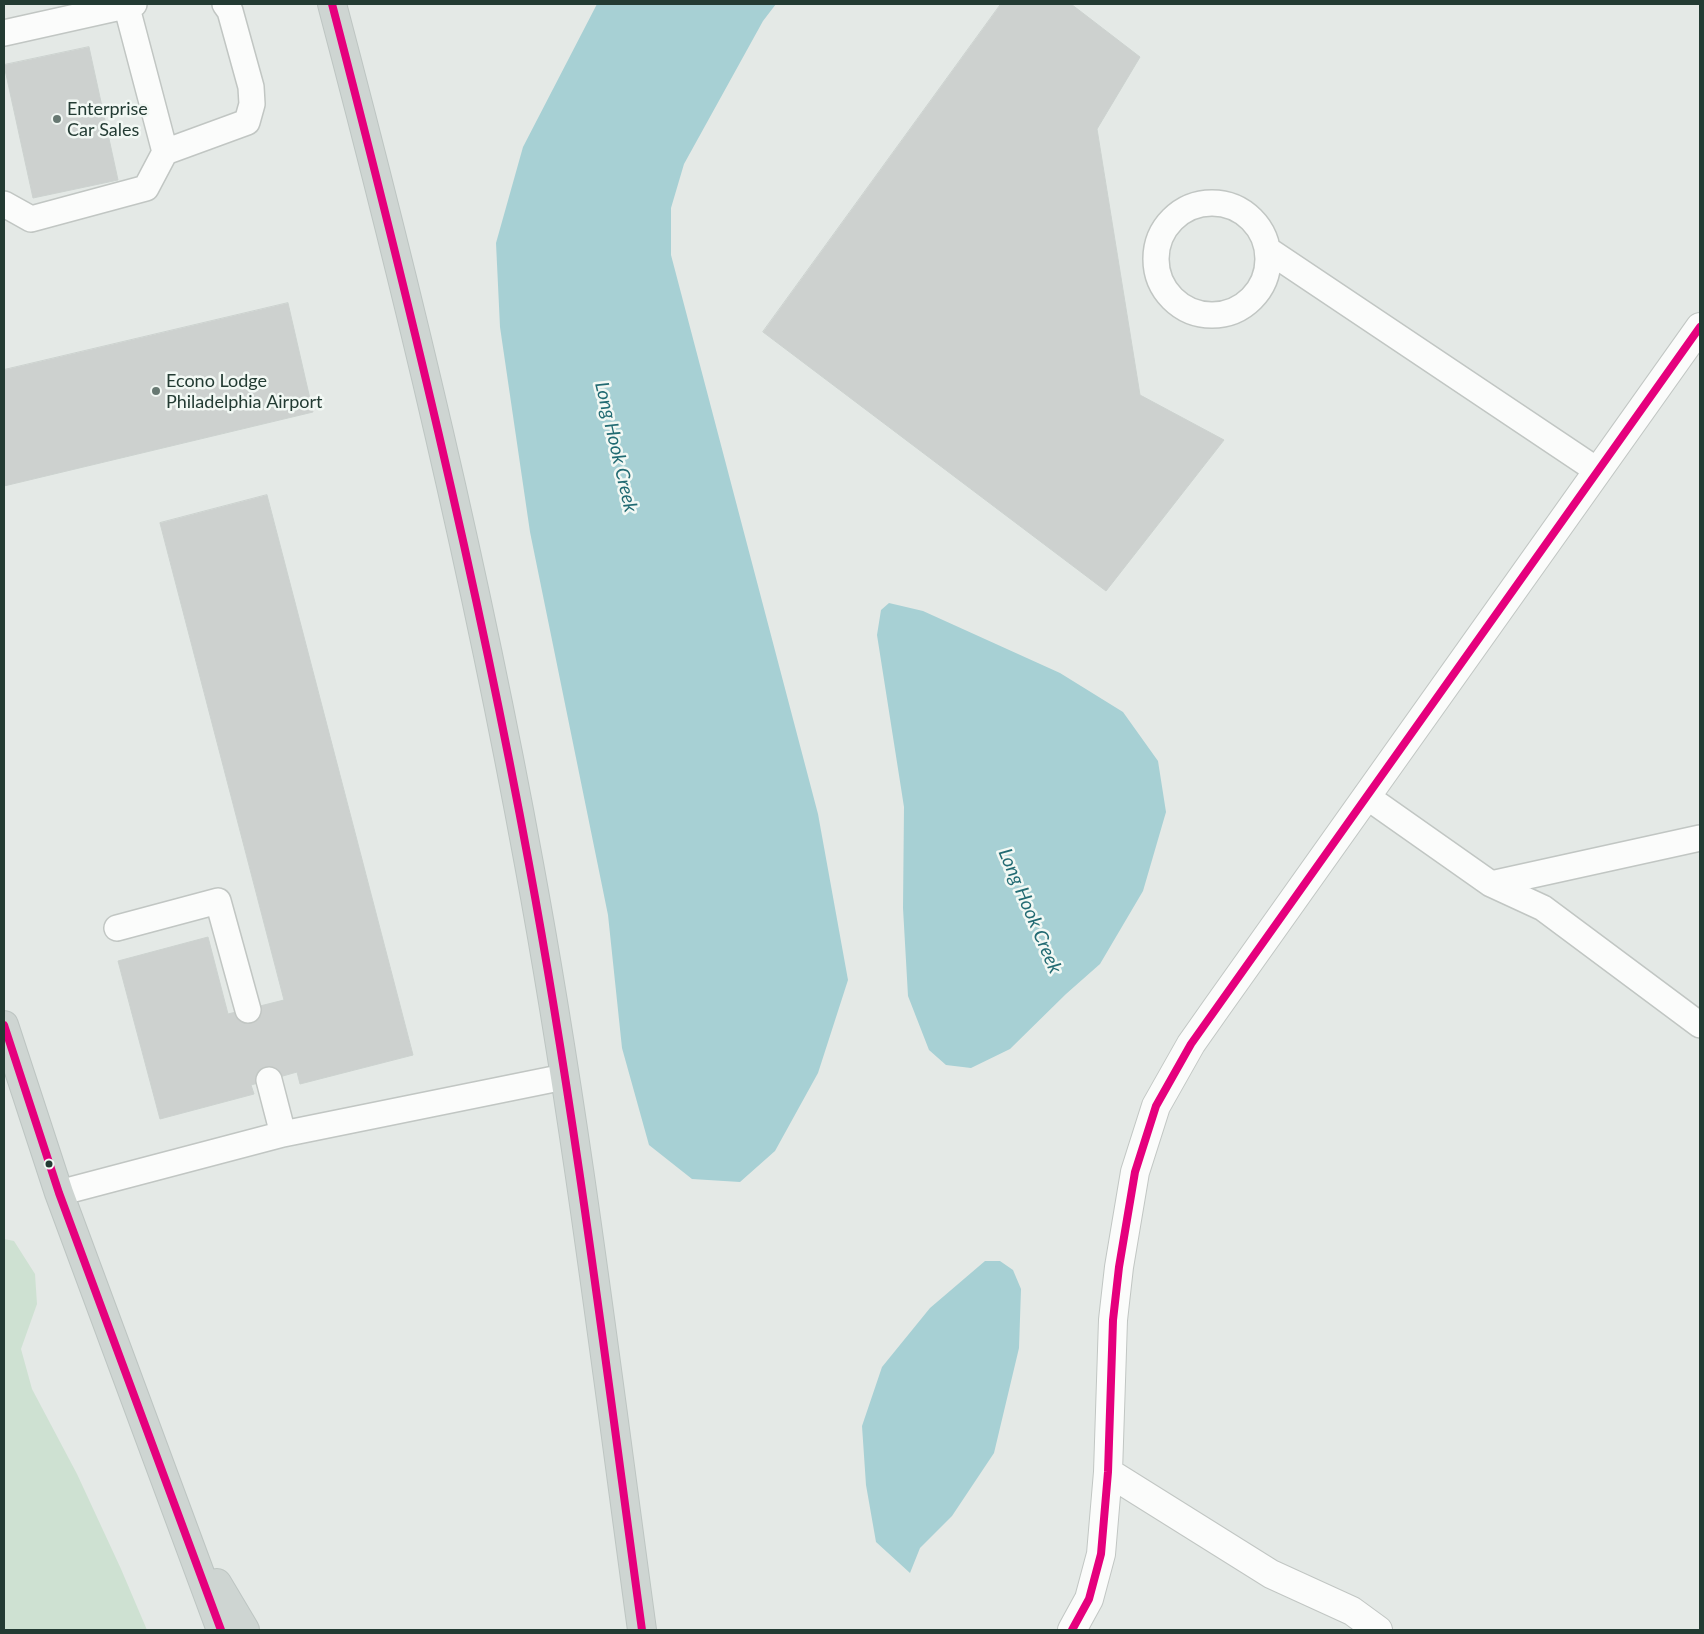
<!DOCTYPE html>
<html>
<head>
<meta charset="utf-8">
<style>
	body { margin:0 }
	#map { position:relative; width:1704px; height:1634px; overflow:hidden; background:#e4e9e6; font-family:Lato,sans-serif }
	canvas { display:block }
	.frame { position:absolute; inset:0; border:5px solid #233b33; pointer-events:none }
</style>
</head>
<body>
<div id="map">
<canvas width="1704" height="1634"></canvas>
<div class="frame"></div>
</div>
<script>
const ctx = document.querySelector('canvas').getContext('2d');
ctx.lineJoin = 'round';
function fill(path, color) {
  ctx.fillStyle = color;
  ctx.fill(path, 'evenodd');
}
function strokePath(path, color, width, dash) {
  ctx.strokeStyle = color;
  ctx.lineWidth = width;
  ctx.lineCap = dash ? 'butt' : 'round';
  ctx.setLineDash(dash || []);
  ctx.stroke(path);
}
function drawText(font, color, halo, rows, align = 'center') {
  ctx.font = font + ' Lato,sans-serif';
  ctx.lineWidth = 5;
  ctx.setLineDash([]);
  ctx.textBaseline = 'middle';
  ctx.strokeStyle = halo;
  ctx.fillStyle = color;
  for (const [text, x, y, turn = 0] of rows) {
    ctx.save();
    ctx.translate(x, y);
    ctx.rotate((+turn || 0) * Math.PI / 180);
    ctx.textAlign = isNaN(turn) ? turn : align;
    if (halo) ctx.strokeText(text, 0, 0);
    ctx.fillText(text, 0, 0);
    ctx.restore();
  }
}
fill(new Path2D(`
	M4 1239 14 1241 35 1274 37 1304 21 1349 32 1389 77 1474 121 1569 147 1630H4Z`), '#cee1d2');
fill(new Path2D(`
	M597 4H776L763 21 684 164 671 208V255L818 814 848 980 818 1073 775 1151 740 1182 692 1179 649 1145 622 1048 608 915 530 532 500 327 496 243 523 147Z
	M889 603 923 611 1060 673 1123 712 1158 761 1166 812 1143 891 1100 964 1066 994 1010 1049 971 1068 946 1065 929 1050 908 996 903 908 904 807 877 635 881 610Z
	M985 1261H1000L1013 1270 1021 1289 1019 1348 994 1453 952 1516 920 1548 910 1573 876 1542 866 1485 862 1426 882 1367 930 1308Z`), '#a7d0d4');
const building = new Path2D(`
	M1001 4H1071L1140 57 1097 129 1140 395 1224 440 1106 591 763 332Z
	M89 47 118 180 33 198 4 65Z
	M288 303 313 412 4 486V370Z
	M267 495 413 1055 300 1084 297 1072 251 1085 254 1094 160 1119 118 961 208 937 228 1014 284 1000 160 523Z`);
fill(building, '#cdd1cf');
strokePath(building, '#ccd2cf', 1);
const lane = new Path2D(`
	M4 33 134 4
	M165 152 247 122 252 104 251 87 230 11 225 4
	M1156 259a56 56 0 1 1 112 0a56 56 0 1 1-112 0Z
	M4 204 31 219 146 188 165 152 126 4
	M1268 250 1598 471
	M1366 796 1491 884 1543 908 1700 1025
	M1491 884 1700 838
	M117 928 218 901 248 1010
	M269 1080 283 1134
	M59 1193 283 1134 564 1077`);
const street = new Path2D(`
	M1108 1472 1271 1574 1352 1611 1378 1630
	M1072 1630 1089 1599 1101 1554 1108 1472 1113 1320 1119 1267 1135 1172 1156 1106 1191 1044 1217 1007 1700 327`);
const primary = new Path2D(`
	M332 4C407 288 476 574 529 864 576 1118 607 1374 642 1630
	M4 1025 59 1193 221 1630
	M217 1583 245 1630`);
strokePath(lane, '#c1c6c3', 28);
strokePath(street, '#c1c6c3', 30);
strokePath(primary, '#bdc5c2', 30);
strokePath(lane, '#fbfcfb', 25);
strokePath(street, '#fbfcfb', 28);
strokePath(primary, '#ced5d2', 28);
strokePath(new Path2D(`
	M332 4C406 289 476 575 529 864 576 1118 607 1374 642 1630
	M4 1025 59 1193 221 1630
	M1072 1630 1089 1599 1101 1554 1108 1472 1113 1320 1119 1267 1135 1172 1156 1106 1191 1044 1700 327`), '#e5007d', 8);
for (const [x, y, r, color] of [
	[57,119,5,"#677872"],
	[156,391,5,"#677872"],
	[49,1164,4.5,"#233b33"]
]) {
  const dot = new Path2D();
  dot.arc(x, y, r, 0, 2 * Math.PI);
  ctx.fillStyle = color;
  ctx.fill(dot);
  strokePath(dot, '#f2f8f4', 2);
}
drawText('18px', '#233b33', '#f2f8f4', [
	["Enterprise",67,109],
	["Car Sales",67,130],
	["Econo Lodge",166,381],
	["Philadelphia Airport",166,402]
], 'left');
drawText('italic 19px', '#216a72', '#f2f8f4', [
	["Long Hook Creek",616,447,77],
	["Long Hook Creek",1030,911,67]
]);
</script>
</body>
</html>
